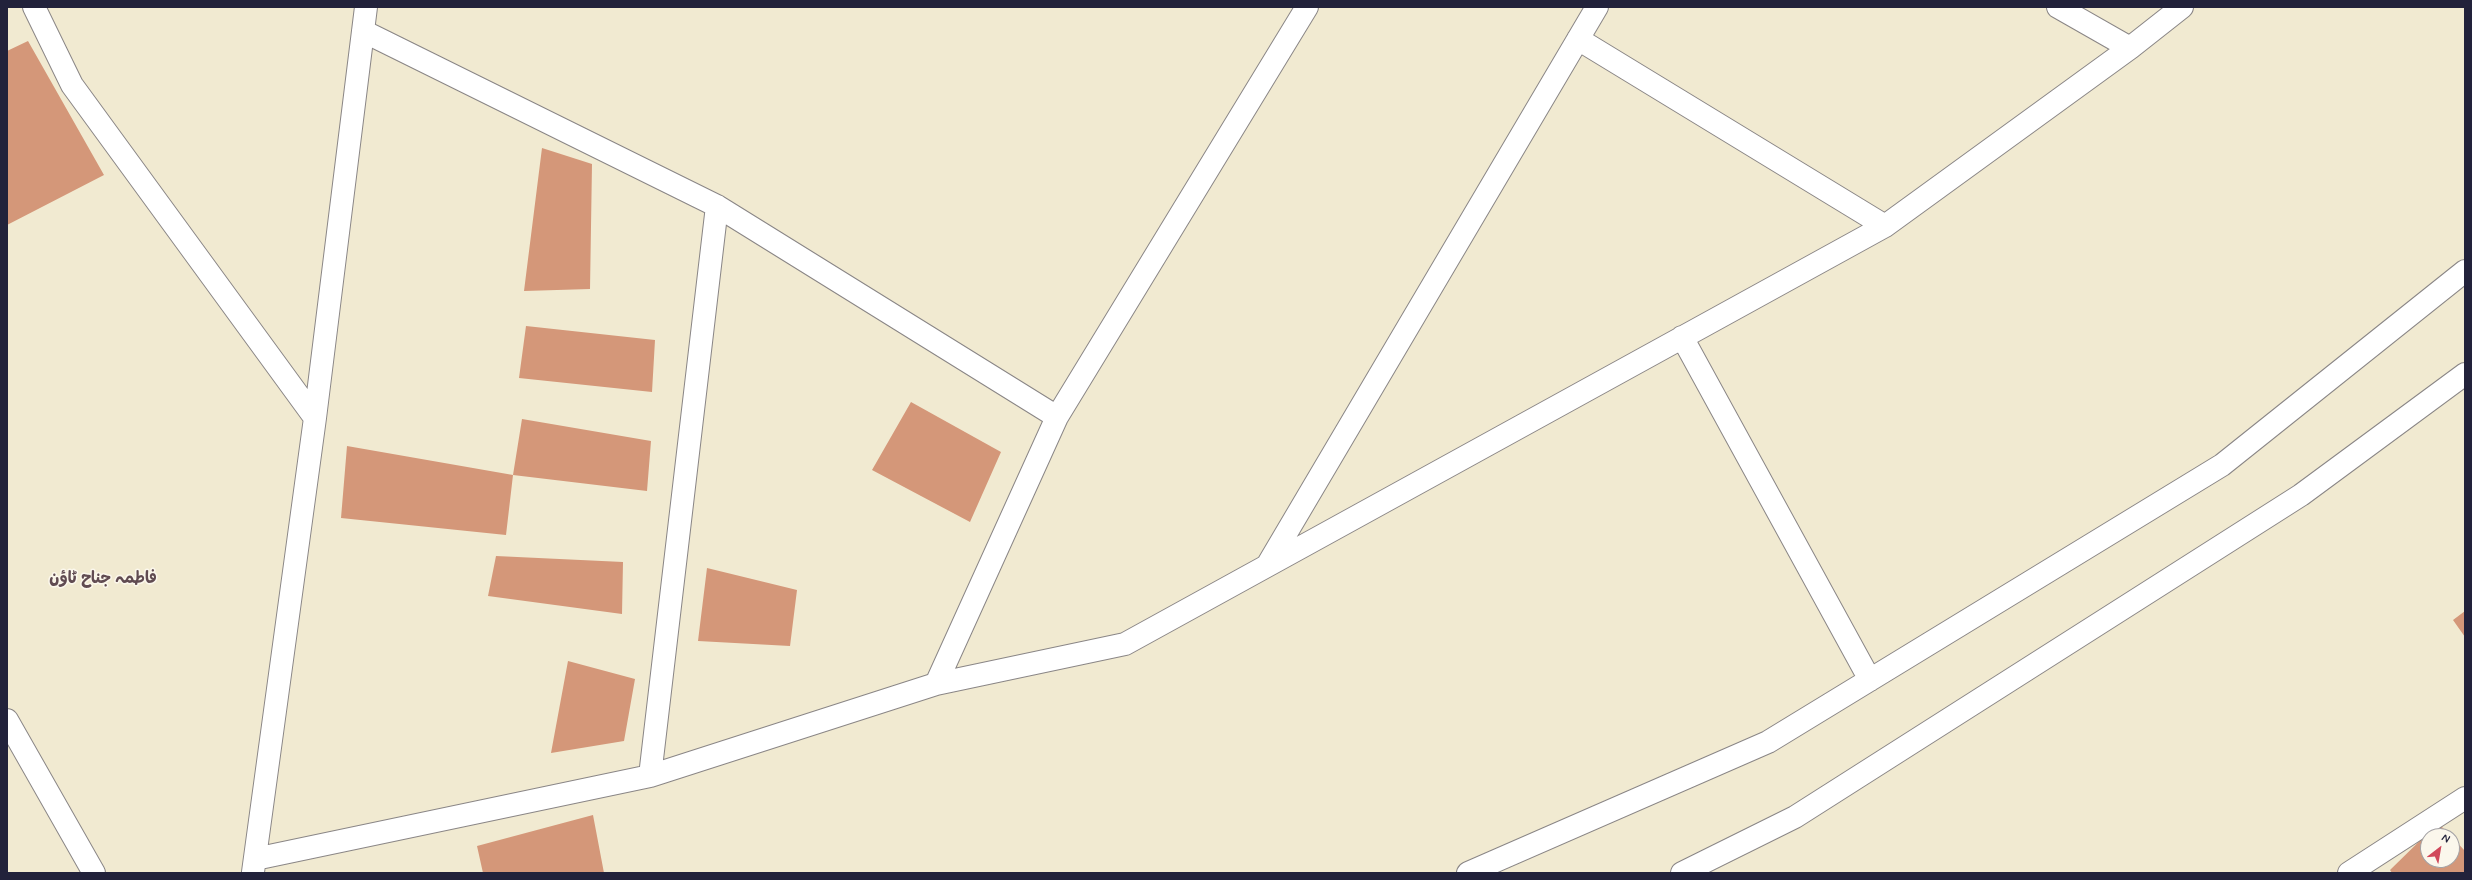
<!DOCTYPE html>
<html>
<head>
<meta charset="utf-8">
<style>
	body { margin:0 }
	#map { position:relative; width:2472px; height:880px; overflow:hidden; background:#f1ead1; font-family:Mynerve,sans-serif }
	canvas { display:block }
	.frame { position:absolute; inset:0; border:8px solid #22223b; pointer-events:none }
	.north { position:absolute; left:2420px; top:828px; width:40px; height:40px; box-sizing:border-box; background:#fbf7ec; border:1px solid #a4a2a5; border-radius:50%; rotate:31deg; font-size:11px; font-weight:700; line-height:16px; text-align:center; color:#22223b }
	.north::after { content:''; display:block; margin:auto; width:14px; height:18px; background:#d1495b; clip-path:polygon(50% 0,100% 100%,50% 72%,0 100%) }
</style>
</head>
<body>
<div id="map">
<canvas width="2472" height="880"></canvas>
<div class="frame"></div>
<div class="north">N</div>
</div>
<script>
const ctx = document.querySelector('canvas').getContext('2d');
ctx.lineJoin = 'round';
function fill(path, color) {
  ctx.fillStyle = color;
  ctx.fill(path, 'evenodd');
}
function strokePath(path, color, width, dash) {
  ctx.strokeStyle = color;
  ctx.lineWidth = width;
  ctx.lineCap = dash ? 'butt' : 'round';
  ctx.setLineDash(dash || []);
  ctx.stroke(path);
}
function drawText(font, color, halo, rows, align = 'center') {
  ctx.font = font + ' Mynerve,"Playpen Sans Arabic",sans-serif';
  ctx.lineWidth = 3;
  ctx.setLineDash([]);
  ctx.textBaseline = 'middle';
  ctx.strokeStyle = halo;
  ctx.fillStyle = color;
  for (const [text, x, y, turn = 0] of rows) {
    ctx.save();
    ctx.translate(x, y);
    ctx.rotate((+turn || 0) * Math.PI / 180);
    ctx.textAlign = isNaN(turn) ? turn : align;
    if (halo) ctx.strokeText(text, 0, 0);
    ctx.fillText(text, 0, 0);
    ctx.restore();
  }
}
fill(new Path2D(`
	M28 41 104 175 7 225V51Z
	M542 148 592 164 590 289 524 291Z
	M526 326 655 340 652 392 519 378Z
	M911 402 1001 452 970 522 872 470Z
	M522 419 651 441 647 491 513 475Z
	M347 446 513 475 506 535 341 518Z
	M496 556 623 562 622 614 488 596Z
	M707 568 797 590 790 646 698 641Z
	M2465 611V637L2453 620Z
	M568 661 635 679 624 741 551 753Z
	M593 815 604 873H483L477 846Z
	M2438 823 2451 836H2428V860H2452V837L2465 851V873H2392L2390 870Z`), '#d49779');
const minor = new Path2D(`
	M34 7 72 85 315 418
	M2058 7 2130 48
	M363 31 717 206 1057 417
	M1578 39 1885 226
	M1682 337 1870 680
	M1268 564 1597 7
	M936 684 1125 644 1885 226 2130 48 2182 7
	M7 720 94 873
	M650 776 717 206
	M255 859 650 776 936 684 1057 417 1307 7
	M253 872 315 418 366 7
	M1468 873 1768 742 2222 465 2465 271
	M1682 873 1795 817 2301 495 2465 374
	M2349 873 2465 798`);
strokePath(minor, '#8a8686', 24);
strokePath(minor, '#fff', 22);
drawText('bold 16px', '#604b51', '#fbf7ec', [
	["فاطمہ جناح ٹاؤن",103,580]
]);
</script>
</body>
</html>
